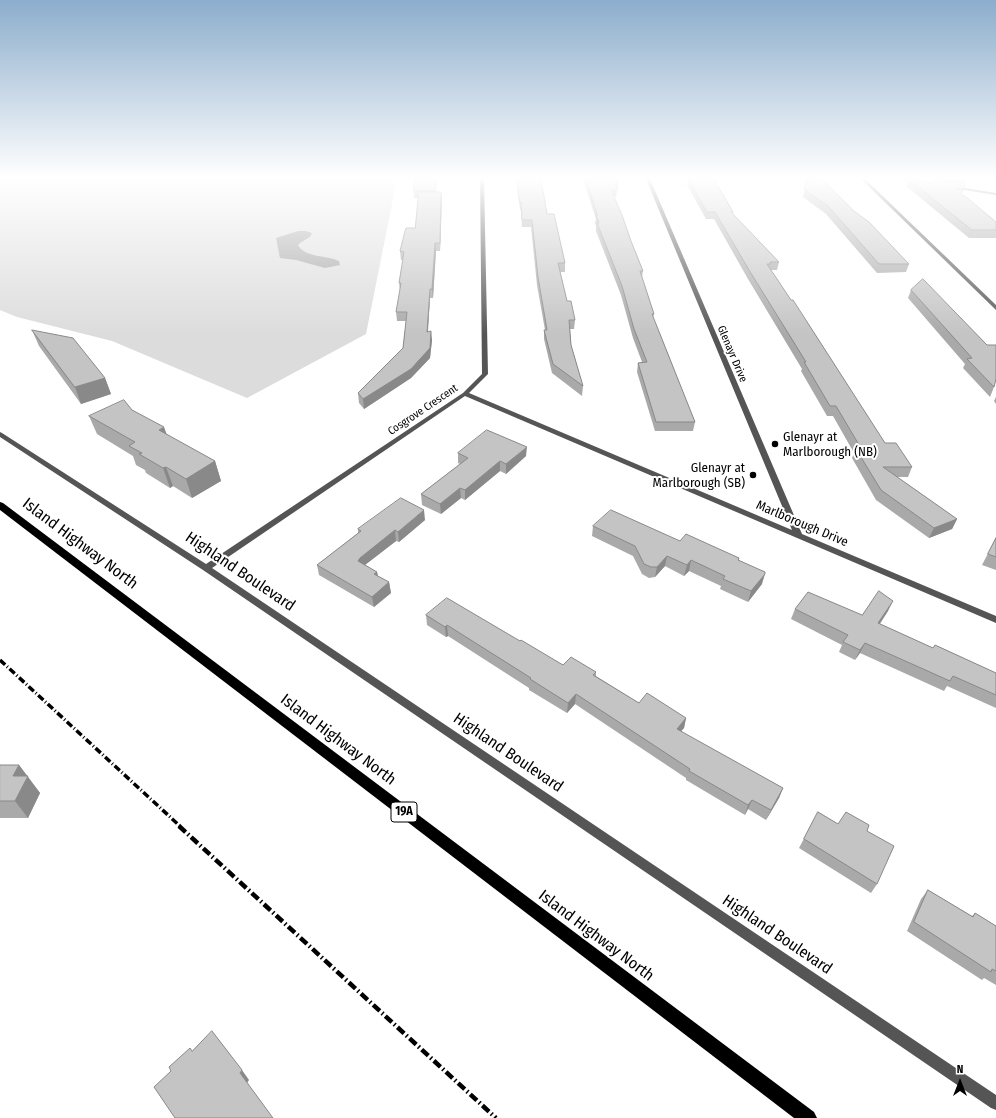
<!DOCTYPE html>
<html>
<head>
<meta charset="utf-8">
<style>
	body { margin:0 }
	#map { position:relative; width:996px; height:1118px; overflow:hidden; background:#fff; font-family:"Fira Sans Condensed",sans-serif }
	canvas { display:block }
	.north { position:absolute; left:940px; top:1062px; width:40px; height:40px; -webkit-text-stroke:3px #fff; paint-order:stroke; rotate:0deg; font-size:11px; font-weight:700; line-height:16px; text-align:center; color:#000 }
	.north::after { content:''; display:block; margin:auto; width:14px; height:18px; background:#000; clip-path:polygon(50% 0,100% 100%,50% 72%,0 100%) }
</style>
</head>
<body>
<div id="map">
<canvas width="996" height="1118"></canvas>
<div class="north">N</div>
</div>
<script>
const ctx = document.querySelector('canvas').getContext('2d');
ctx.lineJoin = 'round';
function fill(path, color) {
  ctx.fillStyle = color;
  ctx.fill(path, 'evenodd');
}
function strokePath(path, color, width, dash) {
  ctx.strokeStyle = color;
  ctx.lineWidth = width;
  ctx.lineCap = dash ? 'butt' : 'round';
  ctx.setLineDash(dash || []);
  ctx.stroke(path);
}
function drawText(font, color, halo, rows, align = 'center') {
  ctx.font = font + ' "Fira Sans Condensed",sans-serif';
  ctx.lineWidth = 4;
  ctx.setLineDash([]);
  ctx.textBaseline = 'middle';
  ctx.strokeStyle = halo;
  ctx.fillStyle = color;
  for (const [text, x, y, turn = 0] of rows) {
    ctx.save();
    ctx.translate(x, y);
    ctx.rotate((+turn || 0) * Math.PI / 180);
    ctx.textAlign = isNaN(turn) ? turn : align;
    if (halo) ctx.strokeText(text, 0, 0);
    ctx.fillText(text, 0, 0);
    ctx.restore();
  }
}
fill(new Path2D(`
	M0 179H397L366 334 247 398 112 341 17 317 0 310Z`), '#dcdcdc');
fill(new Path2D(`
	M298 231H306L312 233 310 237 300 243 298 245C305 258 327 255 339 261L340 265 325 268 296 260 280 258 276 238Z`), '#a3a3a3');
fill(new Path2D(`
	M480 179H484L488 374 469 393 792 530 646 179H650L802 534 996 616V623L465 396 212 568 996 1095V1110L991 1108 203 570 0 437V432L2 433 206 564 463 393 482 374Z
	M861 179H865L996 305V310Z`), '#555');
fill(new Path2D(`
	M897 179H906L920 182 918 183Z
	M953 186 996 193V195L952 188Z`), '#555');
fill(new Path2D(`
	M0 502 3 503 814 1112 817 1118H794L0 510Z`), '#000');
strokePath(new Path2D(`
	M0 660 181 827`), '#000', 3.5, [7, 2.5, 1, 2.5]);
strokePath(new Path2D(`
	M179 826 496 1118`), '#000', 4.5, [9, 3, 1.5, 3]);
fill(new Path2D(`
	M437 179 435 192H441L442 199 440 251H436L433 298H430L428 332 432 340 430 358 411 378 364 409 359 403 358 393 403 348 406 321H397L396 312 400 292 399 283 403 260H401L400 251 415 228 418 198H414V191Z
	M516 179H541L547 214 565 263V272H560L567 301 575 320 574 329H570L571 345 583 386 582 396 552 373 544 339V330H545L537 285 531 227H522L521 210H520Z
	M583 179H616L618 184V191H617L616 197H614L631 241 643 271 642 277 654 314 653 317 695 422 693 431H655L637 372 638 363 642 362 633 338 621 295 596 231V226L595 223 596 219Z
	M688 179H714L733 212V214L779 262 777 270H771L885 443 912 467 908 477H897L957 519 952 529 929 538 876 500 852 458 854 453 833 416H827L801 371 802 369 748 279 714 219H706L687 185Z
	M807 179 854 211 909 264 906 272 877 273 826 214 803 197Z
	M908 179 931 183 932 179H966L961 195 996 222V238H969L906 186Z
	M923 279 994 387 990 397 963 368 965 364 908 298 911 290Z
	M32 330 105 378 111 394 81 404 39 346Z
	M996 397V404L994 401Z
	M132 410 167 435 215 461 221 481 192 498 173 486 170 488 146 473 145 470 136 465 133 456 97 434 89 416Z
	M458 453 526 456 506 474 500 471 465 500 461 498 441 514 422 505 421 494 460 464 458 463Z
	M425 520 399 542 396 541 365 565 377 572 378 576 389 582 391 593 374 607 319 575 317 565 358 533V529Z
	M593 526 680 541 739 558V560L762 584 748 602 720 589 721 586 689 571 684 576 665 566 655 577 649 578 642 574 633 556 592 536Z
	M996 538V570L982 565Z
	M795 609 862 615 888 611 880 624 933 648 935 645 996 673V708L947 686 944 691 860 653 855 660 839 652 842 645 791 619Z
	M426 615 520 641 563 665 596 672V676L639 703 686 718 684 728 680 732 783 788 779 798 766 820 748 809 745 815 686 780V778L575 704 567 713 529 690V688L448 636 446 637 427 625Z
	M0 765H19L40 793 28 818H0Z
	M818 812 838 824 867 831 877 884 871 893 799 848Z
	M928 890 972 916 975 913 996 926V985L984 978 982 980 907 931 921 899Z`), '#a9a9a9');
fill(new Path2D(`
	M436 179H437L435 198V191Z
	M441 192 442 199 440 251V243Z
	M435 243 436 251 433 298 432 289Z
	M430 289V298L427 341V332Z
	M431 331 432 340 430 358 411 378 364 409 363 399Z
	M105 378 111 394 81 404 75 387Z
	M164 427 171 446 159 430Z
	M527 447 526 456 506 474V464Z
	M215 461 221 481 192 498 186 479Z
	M500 461V471L465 500V490Z
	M166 467 173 486 170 488 163 468Z
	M460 488 461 498 441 514 440 504Z
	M424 510 425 520 399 542 398 532Z
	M957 519 952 529 929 538 934 528Z
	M395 530 396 541 361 568 358 561 360 558Z
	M667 556 665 566 655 577 657 567Z
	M691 560 689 571 684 576 687 565Z
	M377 572 379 582 374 574Z
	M765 574 762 584 748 602 751 591Z
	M389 582 391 593 374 607 372 597Z
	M893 601 888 611 873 633 878 623Z
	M447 625 448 636 446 637 445 627Z
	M865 643 860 653 855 660 860 650Z
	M576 694 575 704 567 713 568 703Z
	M686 718 684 728 674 739 677 729Z
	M19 765 40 793 28 818 15 801 13 776Z
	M783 788 779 798 766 820 771 810Z
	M752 800 748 809 745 815 748 805Z
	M242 1070 249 1080 247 1083 240 1073Z`), '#898989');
const building = new Path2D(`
	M415 179H436L435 191H414Z
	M517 179H541L547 214H554L565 263H558L567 301H571L575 320H569L571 345 583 386 553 364 544 330H547L538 277 532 220H522L521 202H520Z
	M586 179H616L618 184H615L617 190H611L622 215 631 241 643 271H640L654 314H652L695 422H656L638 363 647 362 634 329 622 286 597 223H599L596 215H597Z
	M689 179H714L733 212H731L779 262H770L771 264H767L791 300H793L885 443H896L912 467H883L957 519 934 528 881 490 856 449 865 455 836 406H830L804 362H806L749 270 715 212H707Z
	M807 179H822L854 211 869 222 909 264H879L828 206 805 190Z
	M909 179 931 183 932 179H935L965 184 964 188 957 189 963 190 961 195 965 196 996 222V230H972Z
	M419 192H441L440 243H435L432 289H430L427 332 431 331 430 348 411 369 363 399 358 393 403 348 407 312H396L401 283H399L404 252 400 251 405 231 406 228H415Z
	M923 279 987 345H996V379L994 387 967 359 972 358 911 290Z
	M32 330 73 338 105 378 75 387Z
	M124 400 132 410 164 427 159 430 215 461 186 479 166 467 163 468 139 454 142 453 129 446 135 442 89 416Z
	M487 430 527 447 506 464 500 461 465 490 460 488 440 504 421 494 468 458 458 453Z
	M401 498 424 510 398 532 395 530 360 558 358 561 377 572 374 574 389 582 372 597 317 565 361 531 358 529Z
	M611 510 680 541 686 534 739 558 738 560 765 572V574L751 591 723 579 725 576 691 560 687 565 667 556 657 567H651L644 564 635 546 593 526Z
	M996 538V557L988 554Z
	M879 591 893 601 878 623 933 648 935 645 996 673V695L953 676 950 681 865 643 860 650 843 642 848 635 795 609 808 592 862 615Z
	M447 598 520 641 521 640 563 665 571 657 596 672 593 675 639 703 647 693 686 718 677 729 783 788 771 810 752 800 748 805 689 771 690 769 576 694 568 703 530 679 531 678 447 625 445 627 426 615Z
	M0 765H19L13 776H28L15 801H0Z
	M818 812 838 824 846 812 869 825 867 831 894 846 877 884 804 839Z
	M928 890 973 917 975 913 996 926V971L992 969 991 972 914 922Z
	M212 1031 242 1070 240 1073 273 1118H175L154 1087 171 1071 169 1067 190 1048 192 1051Z`);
fill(building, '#c4c4c4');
strokePath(building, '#898989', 1);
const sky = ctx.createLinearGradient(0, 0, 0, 335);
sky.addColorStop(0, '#8cadcc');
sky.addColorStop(0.53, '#fff');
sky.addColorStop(1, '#ffffff00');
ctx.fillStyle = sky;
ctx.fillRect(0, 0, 996, 335);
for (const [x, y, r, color] of [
	[775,444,4,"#000"],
	[753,475,4,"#000"]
]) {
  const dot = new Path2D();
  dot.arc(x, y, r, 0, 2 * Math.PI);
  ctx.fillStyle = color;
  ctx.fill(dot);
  strokePath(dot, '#fff', 1.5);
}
drawText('11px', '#000', '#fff', [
	["Glenayr Drive",732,354,67],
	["Cosgrove Crescent",423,410,-34]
]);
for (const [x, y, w] of [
	[404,812,26]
]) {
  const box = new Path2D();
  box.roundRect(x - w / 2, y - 10, w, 20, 3);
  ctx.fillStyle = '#fff';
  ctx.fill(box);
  strokePath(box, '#000', 1);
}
drawText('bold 12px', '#000', null, [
	["19A",404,812]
]);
drawText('13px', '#000', '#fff', [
	["Glenayr at",783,437],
	["Marlborough (NB)",783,452],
	["Glenayr at",745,468,"right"],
	["Marlborough (SB)",745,483,"right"]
], 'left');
drawText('13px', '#000', '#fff', [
	["Marlborough Drive",802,524,23]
]);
drawText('16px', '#000', '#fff', [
	["Island Highway North",80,544,37],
	["Highland Boulevard",240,572,34],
	["Island Highway North",338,740,37],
	["Highland Boulevard",508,753,34],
	["Highland Boulevard",777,935,34],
	["Island Highway North",596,936,37]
]);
</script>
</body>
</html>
